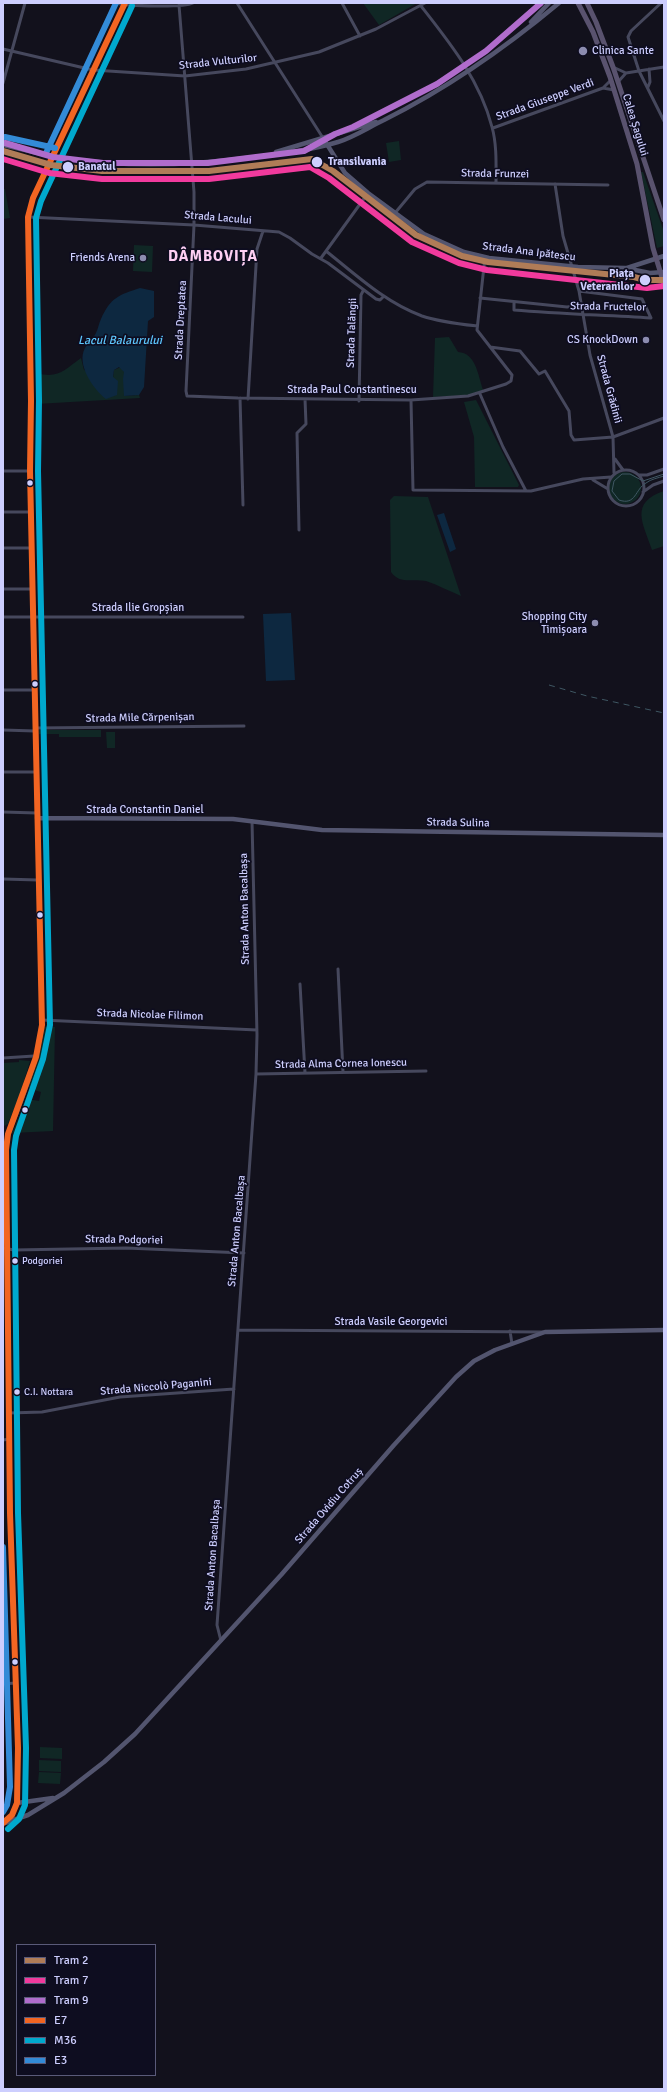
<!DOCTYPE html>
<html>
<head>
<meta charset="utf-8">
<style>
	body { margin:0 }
	#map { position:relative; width:667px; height:2092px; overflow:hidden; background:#12111c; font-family:Signika,sans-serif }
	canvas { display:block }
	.frame { position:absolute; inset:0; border:4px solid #cdcefe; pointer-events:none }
	.legend { position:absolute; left:16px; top:1944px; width:140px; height:132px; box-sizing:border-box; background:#0e0d20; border:1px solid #5a5a79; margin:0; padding:5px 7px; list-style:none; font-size:12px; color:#cdcefe }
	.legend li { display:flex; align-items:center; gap:8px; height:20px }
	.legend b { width:20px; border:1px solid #5a5a79 }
</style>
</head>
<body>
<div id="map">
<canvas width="667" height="2092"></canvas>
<div class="frame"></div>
<ul class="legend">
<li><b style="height:5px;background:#b07c57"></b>Tram 2</li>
<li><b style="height:5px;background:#f13a9d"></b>Tram 7</li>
<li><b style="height:5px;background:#b06ccc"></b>Tram 9</li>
<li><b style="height:5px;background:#f26522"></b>E7</li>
<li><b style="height:5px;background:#00a9ce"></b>M36</li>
<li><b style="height:5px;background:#338bd7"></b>E3</li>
</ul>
</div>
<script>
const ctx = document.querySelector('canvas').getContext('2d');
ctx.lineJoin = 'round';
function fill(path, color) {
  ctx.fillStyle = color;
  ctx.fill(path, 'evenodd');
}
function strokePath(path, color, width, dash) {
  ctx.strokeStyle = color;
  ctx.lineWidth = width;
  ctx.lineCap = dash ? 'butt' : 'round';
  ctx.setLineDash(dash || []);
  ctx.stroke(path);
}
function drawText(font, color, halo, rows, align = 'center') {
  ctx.font = font + ' Signika,sans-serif';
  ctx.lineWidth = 3.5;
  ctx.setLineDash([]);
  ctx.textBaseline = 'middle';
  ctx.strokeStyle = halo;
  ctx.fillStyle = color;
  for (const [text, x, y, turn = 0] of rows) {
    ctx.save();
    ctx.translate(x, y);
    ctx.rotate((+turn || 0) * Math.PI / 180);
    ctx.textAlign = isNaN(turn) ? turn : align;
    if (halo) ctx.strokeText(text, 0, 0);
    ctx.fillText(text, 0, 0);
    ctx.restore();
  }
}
fill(new Path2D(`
	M363 3H417L379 25Z
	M399 141 401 160 389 162 386 143Z
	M641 172H643L664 232V246L657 248Z
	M3 189H5L10 218 3 219Z
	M134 245 153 246 152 272 133 271Z
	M449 337 458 352C476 353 478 375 483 390L470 395 433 397 435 338Z
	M81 358 84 370 113 377 114 370 121 367 124 372V396L139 395 140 398 36 404V373C59 379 64 370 81 358Z
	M476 400 519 485 518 487H475L474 437 464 402Z
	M609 488a16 16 0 1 1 32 0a16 16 0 1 1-32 0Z
	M664 491V546L652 550C643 523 629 503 664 491Z
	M394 496 428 497 461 596C449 591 438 585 426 581 413 578 400 585 391 572L390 500Z
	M39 730H101V737H59V734H39Z
	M106 732H115V748H107Z
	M44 1027H55L53 1131 12 1133 27 1099 39 1101 41 1092 30 1089 28 1085 41 1047Z
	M19 1060 30 1061 20 1094 8 1124 4 1126 3 1063 19 1062Z
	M40 1747 62 1748V1759L40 1758Z
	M39 1760 61 1761V1772L39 1771Z
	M39 1772 61 1773 60 1784 38 1783Z`), '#102725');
fill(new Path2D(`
	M140 288 154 291V317L148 321 144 387 139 395 124 396 123 379 124 372 119 367 114 370 113 377 118 381 117 395 106 399C93 389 76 364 85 348 88 343 93 339 96 333 98 329 99 323 101 319 111 297 119 295 140 288Z
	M444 513 456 549 450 552 437 515Z
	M291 613 295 680 266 681 263 614Z`), '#0d2840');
strokePath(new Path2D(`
	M115 3C128 6 183 8 193 3
	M237 3 323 138
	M342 3 360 36
	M661 3 631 31 628 37 639 71 664 121
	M179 5 194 192V225L186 391 187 396 238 398 411 400 468 396 506 384 511 381 512 375 477 330 485 257
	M421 6C450 43 480 80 492 127 497 145 496 165 496 183
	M3 49 93 70 185 76 246 69 319 52 376 29 425 3
	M613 67 626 73 664 67
	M618 82 626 73
	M3 83 25 3
	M648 87 650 82 649 69
	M603 88 614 90
	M493 128 603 88 611 80
	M555 184 563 236 579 291 590 355 613 437 614 473
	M395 213 415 189 427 182 608 185
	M28 217 194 225 279 232 290 238 312 254 328 263 376 299 380 300 384 296
	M326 251C356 275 386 303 422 316 440 322 459 324 477 326
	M321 258 368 193
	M480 298 567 307 582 305
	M514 302V310C560 314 605 315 651 318L642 299 579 291
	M490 347 520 351 539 374 545 371 569 411 571 435 574 440 613 437 664 418
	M480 394 503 447 526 491
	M240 398 243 505
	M248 399 257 249 263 231
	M411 400 413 490 531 491 583 479 611 477
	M359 401 361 295 363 291
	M615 459 623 470
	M608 488a18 18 0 1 1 36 0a18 18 0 1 1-36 0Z
	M3 471H30
	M639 475H647L664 469
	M593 480 608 489
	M643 492 653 485 664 481
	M3 512H31
	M299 530 297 433 306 424 305 399
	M3 548H32
	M3 589H33
	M3 617H243
	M3 690H34
	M35 728 244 726
	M3 730 35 731
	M3 772H36
	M3 812 37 813
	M3 879 38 880
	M338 969 343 1072
	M300 984 305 1073
	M42 1020 257 1030
	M3 1058 34 1056
	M256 1074 426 1071
	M3 1248 14 1250 126 1248 244 1253
	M238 1330 544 1332
	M510 1331 512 1344
	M9 1413 42 1412 120 1397 234 1389
	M3 1440 10 1439
	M221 1641 217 1625 256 1074 257 1035 252 821
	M3 1684 15 1683`), '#46485d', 3);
strokePath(new Path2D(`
	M531 22 549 3
	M323 138 345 173 368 193 424 234 464 252 489 258 578 267 625 268 650 273 664 272
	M3 145C23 149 42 155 62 158 124 167 184 166 246 158 276 155 308 151 338 142 354 137 369 127 384 120 448 88 505 48 559 3
	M276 152 376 122
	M627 268 664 256
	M37 818 233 819 322 830 664 835
	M17 1803 53 1798
	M3 1823 12 1815 17 1803 18 1748 10 1513 6 1150C6 1134 13 1123 18 1109 28 1082 39 1053 42 1025L30 471 31 401 28 217 33 198 125 3
	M5 1823 28 1815 64 1793 104 1762 135 1734 281 1575 394 1445 456 1377 474 1361 495 1350 545 1332 664 1330`), '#53556f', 4.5);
strokePath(new Path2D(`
	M578 3 593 32 610 77 637 164 653 248 664 284
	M587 3 596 22 613 67 664 220`), '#59526e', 5);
strokePath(new Path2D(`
	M664 474 643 481 630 474H622L614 481 612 491 619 500C636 506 635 489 646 483 651 479 658 478 664 476`), '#3f5763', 1);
strokePath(new Path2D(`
	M549 685 587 696 664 713`), '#3f5763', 1, [6, 5]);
strokePath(new Path2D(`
	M3 1823 12 1815 17 1803 18 1748 10 1513 6 1150 8 1134 36 1057 42 1025 30 471 31 401 28 217 33 198 125 3`), '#f26522', 6);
strokePath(new Path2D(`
	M8 1829 19 1819 25 1805 26 1748 18 1513 14 1150 16 1136 43 1059 50 1025 38 471 39 401 36 218 41 201 132 6`), '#00a9ce', 6);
strokePath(new Path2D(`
	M5 137 55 148
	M46 153 116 3
	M3 1547 10 1787 7 1805 3 1812`), '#338bd7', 6);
strokePath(new Path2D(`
	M3 151 51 165 102 171H209L312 159 333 171 416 235 462 256 488 262 634 277 645 280H664`), '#b07c57', 6);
strokePath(new Path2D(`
	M3 159 49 173 102 179H209L310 167 329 178 412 242 459 263 487 270 647 288 664 286`), '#f13a9d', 6);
strokePath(new Path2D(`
	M5 143 53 157 103 163H208L304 151 335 134 353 127 437 84 486 51 541 3`), '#b06ccc', 6);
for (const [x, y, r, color] of [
	[583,51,5,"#8c8caf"],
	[317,162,6,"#cdcefe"],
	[68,167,6,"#cdcefe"],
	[143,258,4,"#8c8caf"],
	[645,280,6,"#cdcefe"],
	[646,340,4,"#8c8caf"],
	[30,483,3.5,"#cdcefe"],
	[595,623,4,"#8c8caf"],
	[35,684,3.5,"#cdcefe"],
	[40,915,3.5,"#cdcefe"],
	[25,1110,3.5,"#cdcefe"],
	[15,1261,3.5,"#cdcefe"],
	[17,1392,3.5,"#cdcefe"],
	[15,1662,3.5,"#cdcefe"]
]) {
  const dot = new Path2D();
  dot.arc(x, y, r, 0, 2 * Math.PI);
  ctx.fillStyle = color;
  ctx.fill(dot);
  strokePath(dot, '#0e0d20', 1.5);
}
drawText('10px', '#cdcefe', '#0e0d20', [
	["Podgoriei",22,1261],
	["C.I. Nottara",24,1392]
], 'left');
drawText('11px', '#cdcefe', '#0e0d20', [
	["Clinica Sante",592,51,"left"],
	["Friends Arena",135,258],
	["CS KnockDown",638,340],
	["Shopping City",587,617],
	["Timișoara",587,630]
], 'right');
drawText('11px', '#cdcefe', '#0e0d20', [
	["Strada Vulturilor",218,62,-6],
	["Strada Giuseppe Verdi",545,100,-20],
	["Calea Șagului",635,125,73],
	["Strada Frunzei",495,174,1],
	["Strada Lacului",218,218,5],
	["Strada Ana Ipătescu",529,252,7],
	["Strada Fructelor",608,307,1],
	["Strada Dreptatea",181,320,-87],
	["Strada Talăngii",352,333,-88],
	["Strada Grădinii",609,389,75],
	["Strada Paul Constantinescu",352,390],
	["Strada Ilie Gropșian",138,608],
	["Strada Mile Cărpenișan",140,718,-1],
	["Strada Constantin Daniel",145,810],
	["Strada Sulina",458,823,1],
	["Strada Anton Bacalbașa",245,909,-91],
	["Strada Nicolae Filimon",150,1015,2],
	["Strada Alma Cornea Ionescu",341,1064,-1],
	["Strada Anton Bacalbașa",237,1231,-85],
	["Strada Podgoriei",124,1240,1],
	["Strada Vasile Georgevici",391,1322],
	["Strada Niccolò Paganini",156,1387,-5],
	["Strada Ovidiu Cotruș",329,1506,-49],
	["Strada Anton Bacalbașa",213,1555,-86]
]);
drawText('bold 11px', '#cdcefe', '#0e0d20', [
	["Transilvania",328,162],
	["Banatul",78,167],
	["Piața",634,274,"right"],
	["Veteranilor",634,287,"right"]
], 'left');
drawText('italic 12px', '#5dc6fc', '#0e0d20', [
	["Lacul Balaurului",120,341]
]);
ctx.letterSpacing = '1px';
drawText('bold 15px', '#fecff3', '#0e0d20', [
	["DÂMBOVIȚA",213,257]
]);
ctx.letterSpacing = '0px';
</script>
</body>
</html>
